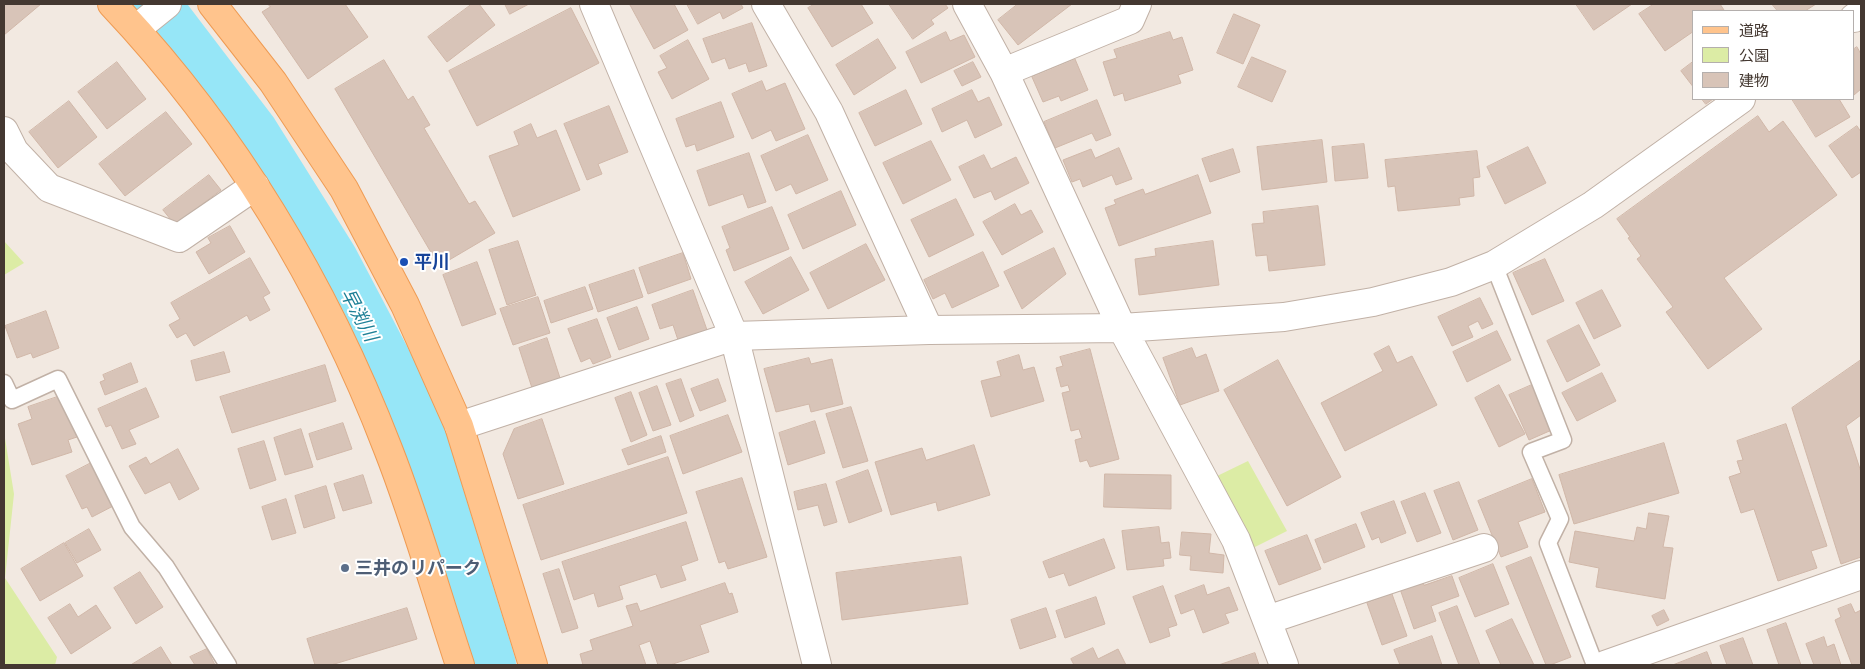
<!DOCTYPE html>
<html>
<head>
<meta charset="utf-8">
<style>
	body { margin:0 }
	#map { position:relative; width:1865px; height:669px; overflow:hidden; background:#f2e9e1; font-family:"Exo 2","Noto Sans JP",sans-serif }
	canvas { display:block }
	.frame { position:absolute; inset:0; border:5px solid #443831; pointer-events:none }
	.legend { position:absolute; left:1692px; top:10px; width:162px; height:90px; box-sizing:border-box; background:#fff; border:1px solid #b4afad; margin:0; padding:6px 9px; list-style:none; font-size:15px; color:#443831 }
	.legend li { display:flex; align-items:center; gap:10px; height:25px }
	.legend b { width:25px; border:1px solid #b4afad }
</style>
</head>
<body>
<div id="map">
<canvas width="1865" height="669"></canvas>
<div class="frame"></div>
<ul class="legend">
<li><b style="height:6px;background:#ffc48d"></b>道路</li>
<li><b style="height:14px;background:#dceca5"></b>公園</li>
<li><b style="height:14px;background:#d8c4b8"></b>建物</li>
</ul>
</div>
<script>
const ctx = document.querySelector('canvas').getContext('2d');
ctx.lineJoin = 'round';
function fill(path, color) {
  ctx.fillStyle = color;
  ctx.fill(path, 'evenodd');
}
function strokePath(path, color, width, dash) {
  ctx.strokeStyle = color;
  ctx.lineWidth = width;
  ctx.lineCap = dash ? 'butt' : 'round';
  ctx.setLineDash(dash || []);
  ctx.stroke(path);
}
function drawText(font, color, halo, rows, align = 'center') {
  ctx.font = font + ' "Exo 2","Noto Sans JP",sans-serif';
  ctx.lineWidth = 4;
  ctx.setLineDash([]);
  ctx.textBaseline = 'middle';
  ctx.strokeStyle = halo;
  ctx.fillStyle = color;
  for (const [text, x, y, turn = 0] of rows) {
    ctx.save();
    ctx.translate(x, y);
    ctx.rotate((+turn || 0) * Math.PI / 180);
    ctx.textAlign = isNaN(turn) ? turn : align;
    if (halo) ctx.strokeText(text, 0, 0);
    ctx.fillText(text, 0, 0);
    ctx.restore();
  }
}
fill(new Path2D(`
	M4 241 24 263 4 275Z
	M4 432 14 494 5 578 57 657 55 665H4Z
	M1248 461 1287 531 1249 550 1213 478Z`), '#dceca5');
strokePath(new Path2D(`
	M152 4 251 134 330 260 411 414 488 665`), '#96e6f7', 56);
const building = new Path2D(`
	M4 4H41L4 35Z
	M268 4H345L368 37 308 79 262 12 270 7Z
	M472 4H479L495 25 447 62 428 37Z
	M505 4H529L510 14Z
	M632 4H674L688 30 654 49 630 5Z
	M687 4H741L743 8 723 19 720 12 698 24Z
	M815 4H861L873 23 832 47 808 8Z
	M889 4H945L948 8 931 20 934 24 913 39Z
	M1018 4H1072L1018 45 998 20Z
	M1576 4H1632L1594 30Z
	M1654 4H1720L1724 10 1694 11V31L1665 51 1639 14Z
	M1772 4H1816L1805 11H1778Z
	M571 8 599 63 477 126 449 71Z
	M1234 14 1260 25 1243 64 1217 53Z
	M752 23 767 66 749 72 746 63 729 69 725 58 712 63 703 39Z
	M946 32 950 41 964 35 975 57 921 83 906 52Z
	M1170 32 1173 40 1182 37 1193 70 1178 75 1181 83 1125 101 1123 93 1114 96 1103 62 1117 58 1114 50Z
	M878 39 896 68 854 95 836 65Z
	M688 40 709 79 672 99 658 72 667 68 660 56Z
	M1857 47 1861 54V89L1854 95V49Z
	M1252 57 1286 71 1272 102 1238 87Z
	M1075 59 1088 90 1061 101 1059 96 1043 102 1032 77Z
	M384 60 408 100 413 96 430 125 424 128 469 204 475 201 495 233 439 266 335 89Z
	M1694 61V88L1681 71Z
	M117 62 146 99 107 129 78 92Z
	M973 62 981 77 962 86 954 71Z
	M762 81 766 91 785 83 805 129 776 141 771 130 752 139 732 94Z
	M906 90 922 124 875 146 859 113Z
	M972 90 978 102 989 97 1002 125 975 138 967 120 942 132 932 109Z
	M1702 99H1713L1706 104Z
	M1792 99H1839L1850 117 1816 137Z
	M1097 100 1111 135 1096 141 1092 133 1055 148 1044 122Z
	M69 101 97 137 58 168 29 132Z
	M721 102 734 137 697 151 695 144 686 147 676 119Z
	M609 106 628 152 598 164 602 174 587 180 564 124Z
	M166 112 192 144 125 196 99 164Z
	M1758 116 1769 132 1783 121 1837 195 1724 278 1762 329 1708 369 1666 312 1673 307 1637 259 1641 256 1628 238 1630 237 1617 219Z
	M531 124 537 138 556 130 580 190 513 217 489 156 519 145 514 132Z
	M1857 126 1861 132V172L1852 178 1829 146Z
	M808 135 828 180 796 194 791 184 776 191 761 156Z
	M1322 140 1327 182 1262 190 1257 147Z
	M931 141 951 180 903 204 883 163Z
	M1364 144 1368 178 1335 181 1332 147Z
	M1528 147 1546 183 1505 204 1487 167Z
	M1119 148 1132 179 1116 185 1112 175 1083 187 1080 179 1072 182 1063 160 1091 149 1095 158Z
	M1233 149 1240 172 1210 182 1202 159Z
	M1477 151 1480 177 1473 178 1474 196 1459 198 1460 205 1398 211 1395 186 1388 187 1385 160Z
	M749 153 766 202 748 208 743 194 709 206 697 171Z
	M984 155 991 169 1016 157 1029 183 995 200 991 191 974 198 959 167Z
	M209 175 221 190 175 225 163 210Z
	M1198 175 1211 213 1119 246 1105 208 1116 204 1114 200 1143 189 1145 194Z
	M841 191 856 225 803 249 788 215Z
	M956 199 974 235 929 257 911 220Z
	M1015 204 1021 215 1031 210 1043 232 1002 255 983 222Z
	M1318 206 1325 265 1269 271 1267 255 1256 256 1252 224 1264 223 1263 212Z
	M772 207 789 249 734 271 726 250 730 248 722 227Z
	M230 226 245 252 209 274 196 252 211 243 208 238Z
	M518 241 536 295 507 305 489 250Z
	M1213 241 1219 285 1139 295 1135 259 1156 256 1155 249Z
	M866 244 885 280 828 309 810 273Z
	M1054 248 1066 274 1022 309 1004 272Z
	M983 252 999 286 952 308 945 293 933 299 924 280Z
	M683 253 691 279 648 294 639 268Z
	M791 257 809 290 763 314 745 282Z
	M250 258 270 293 263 297 270 310 250 321 247 315 194 346 186 333 177 338 169 325 180 319 171 303Z
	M1545 259 1564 301 1532 315 1513 273Z
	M477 262 496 314 462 326 443 275Z
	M634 270 643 297 598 312 589 285Z
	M585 287 593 309 551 323 544 301Z
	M693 290 707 330 678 340 673 325 660 329 652 305Z
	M1602 290 1621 326 1594 339 1576 303Z
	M538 297 550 333 513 345 500 309Z
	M1480 298 1493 324 1482 329 1478 321 1468 326 1473 337 1452 346 1438 317Z
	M637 307 649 339 619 350 607 318Z
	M46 311 59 348 33 358 31 353 17 358 5 326Z
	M597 319 611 357 593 364 590 358 581 362 568 329Z
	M1579 325 1600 365 1567 382 1547 341Z
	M1497 331 1511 360 1467 382 1453 352Z
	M547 338 560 378 532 388 519 348Z
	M1389 346 1397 363 1412 356 1437 405 1345 451 1321 403 1383 371 1374 354Z
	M1192 348 1196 358 1206 354 1219 391 1180 405 1163 358Z
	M1090 349 1119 459 1090 467 1087 460 1080 462 1075 440 1082 438 1079 429 1071 431 1062 393 1070 391 1068 385 1061 387 1056 368 1063 366 1060 357Z
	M224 352 230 372 196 381 191 361Z
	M1019 355 1023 370 1034 367 1044 401 991 417 981 381 1001 376 997 362Z
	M809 358 811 364 832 359 843 404 811 412 809 404 776 412 764 369Z
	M1278 360 1341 477 1287 506 1224 390Z
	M1861 360V415L1846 426 1861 472V557L1841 564 1792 408Z
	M131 363 138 382 105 395 100 382 105 380 103 375Z
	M325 365 336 401 232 433 220 397Z
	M1602 373 1616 401 1577 421 1562 393Z
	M681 379 694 416 680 422 666 384Z
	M718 379 726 401 700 411 691 389Z
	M1534 384 1554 429 1529 440 1509 395Z
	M1499 385 1525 434 1499 447 1475 398Z
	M657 386 671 425 653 431 639 393Z
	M146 388 159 417 129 430 136 444 122 449 111 425 106 427 98 409Z
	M631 392 647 435 631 442 615 398Z
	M63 395 77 437 68 440 72 452 32 465 18 424 32 419 28 407Z
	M851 407 868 461 843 468 826 414Z
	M728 415 742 452 683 474 670 436Z
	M542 419 564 484 518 499 503 454 514 429Z
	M815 421 825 453 788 465 779 433Z
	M343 423 352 449 317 460 309 434Z
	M1786 424 1827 546 1811 551 1817 568 1778 581 1754 509 1741 513 1729 477 1741 473 1737 461 1743 460 1737 441Z
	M301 429 313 467 285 475 274 438Z
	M661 436 666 452 628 465 622 450Z
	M264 441 276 480 250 489 238 449Z
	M1664 443 1679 493 1574 524 1559 475Z
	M974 445 990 495 938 511 936 502 891 515 875 462 922 448 926 460Z
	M178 449 199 489 179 500 170 482 145 494 129 466 146 457 150 464Z
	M668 457 687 513 541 560 523 505Z
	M95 461 117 504 92 517 87 507 82 509 66 476Z
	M868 470 882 511 849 523 836 482Z
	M1105 474 1171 475V509L1104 507Z
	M363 475 372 503 343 511 334 484Z
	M742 478 767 557 728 569 725 561 719 563 696 492Z
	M1532 479 1545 512 1518 522 1528 547 1501 557 1478 501Z
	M1459 482 1478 530 1453 540 1434 491Z
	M826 484 837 522 824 526 818 505 798 510 794 492Z
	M326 486 335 518 304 528 295 496Z
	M1425 493 1441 533 1417 542 1401 502Z
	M286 499 296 533 272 540 262 507Z
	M1394 501 1406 533 1381 543 1379 537 1372 540 1361 513Z
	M1649 513 1669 516 1663 547 1673 548 1665 599 1596 587 1599 568 1569 562 1575 531 1634 541 1637 527 1646 529Z
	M686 522 698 560 681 566 686 580 661 588 656 574 619 586 623 599 598 607 594 593 574 600 562 562Z
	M1356 524 1365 547 1324 563 1315 540Z
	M1159 527 1161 543 1169 542 1171 558 1163 559 1164 566 1127 570 1122 531Z
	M89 529 101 550 77 563 65 543Z
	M1182 532 1211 534 1209 553 1224 555 1223 573 1190 570 1191 556 1180 555Z
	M1307 535 1321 569 1279 585 1265 551Z
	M1104 539 1115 568 1069 586 1064 573 1049 578 1043 562Z
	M64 543 83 576 40 601 21 569Z
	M961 557 968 604 842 620 836 573Z
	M1531 557 1571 657 1550 665H1546L1506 567Z
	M1493 564 1509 604 1475 617 1459 578Z
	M559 569 578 628 562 633 543 574Z
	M140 572 163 607 136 624 114 588Z
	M1452 576 1459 596 1431 606 1436 621 1414 629 1399 586 1421 578 1424 585Z
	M725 583 729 594 732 593 738 612 700 625 709 652 670 665H658L650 641 639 645 646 665H583L580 654 593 650 590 640 633 626 626 606 637 603 640 611Z
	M1204 585 1207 595 1229 587 1238 610 1225 614 1229 623 1203 633 1194 609 1181 614 1175 596Z
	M1163 586 1177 625 1168 628 1170 636 1150 643 1133 597Z
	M1392 594 1407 636 1382 645 1367 603Z
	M1096 597 1105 624 1065 638 1056 611Z
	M70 604 78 617 96 605 111 628 71 654 48 618Z
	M1851 604 1855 613 1861 610V665H1852L1835 620 1841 617 1838 609Z
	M1457 606 1480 665H1459L1439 613Z
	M407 608 417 639 331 665H315L307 639Z
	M1046 608 1056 637 1020 649 1011 620Z
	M1664 610 1669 620 1657 626 1652 616Z
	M1512 619 1534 665H1501L1486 631Z
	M1786 623 1801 665H1779L1767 630Z
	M1432 636 1442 665H1400L1394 650Z
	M1824 637 1827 647 1834 644 1841 665H1814L1806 644Z
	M1743 638 1753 665H1727L1720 646Z
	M161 647 172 665H131Z
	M1093 648 1098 659 1118 649 1126 665H1074L1071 659Z
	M207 649 215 665H195L190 657Z
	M1707 652 1712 665H1673Z
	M1255 653 1259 665H1219Z`);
fill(building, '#d8c4b8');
strokePath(building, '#d0b7a8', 1);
const service = new Path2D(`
	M1494 265 1563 440 1531 452 1560 519 1548 543 1595 665
	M4 383 12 400 58 379 132 527 166 567 228 665`);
const minor = new Path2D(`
	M594 4 734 336 817 665
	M766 4 829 112 929 330
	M967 4 1004 72 1122 328 1236 540 1284 665
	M1854 18 1861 13
	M1004 72 1130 20 1137 4
	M4 131 14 151 49 188 179 238 255 186
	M459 426 734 336 929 330 1122 328 1284 317 1373 302 1451 282 1494 265 1593 205 1741 99
	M1267 620 1484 548
	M1605 665 1861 575`);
const tertiary = new Path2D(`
	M136 29 167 4`);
const primary = new Path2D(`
	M112 4C233 132 325 285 388 449 416 520 436 593 460 665
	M212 4 273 82 344 189 405 305 459 426 533 665`);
strokePath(service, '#c1b1a6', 19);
strokePath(minor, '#c1b1a6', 30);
strokePath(tertiary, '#c1b1a6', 30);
strokePath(primary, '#ef9b53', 30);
strokePath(service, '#fff', 16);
strokePath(minor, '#fff', 28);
strokePath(tertiary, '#fff', 28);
strokePath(primary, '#ffc48d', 28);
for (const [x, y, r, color] of [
	[404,262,5,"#1a4fb4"],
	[345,568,5,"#5c6f8a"]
]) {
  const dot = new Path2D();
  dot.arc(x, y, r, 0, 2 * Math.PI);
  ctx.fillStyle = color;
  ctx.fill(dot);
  strokePath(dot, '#fff', 2);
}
drawText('bold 18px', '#164399', '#fff', [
	["平川",414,262]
], 'left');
drawText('bold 18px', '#4e5e75', '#fff', [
	["三井のリパーク",355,568]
], 'left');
drawText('italic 19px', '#1f8197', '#fff', [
	["早渕川",359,315,62]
]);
</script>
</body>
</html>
